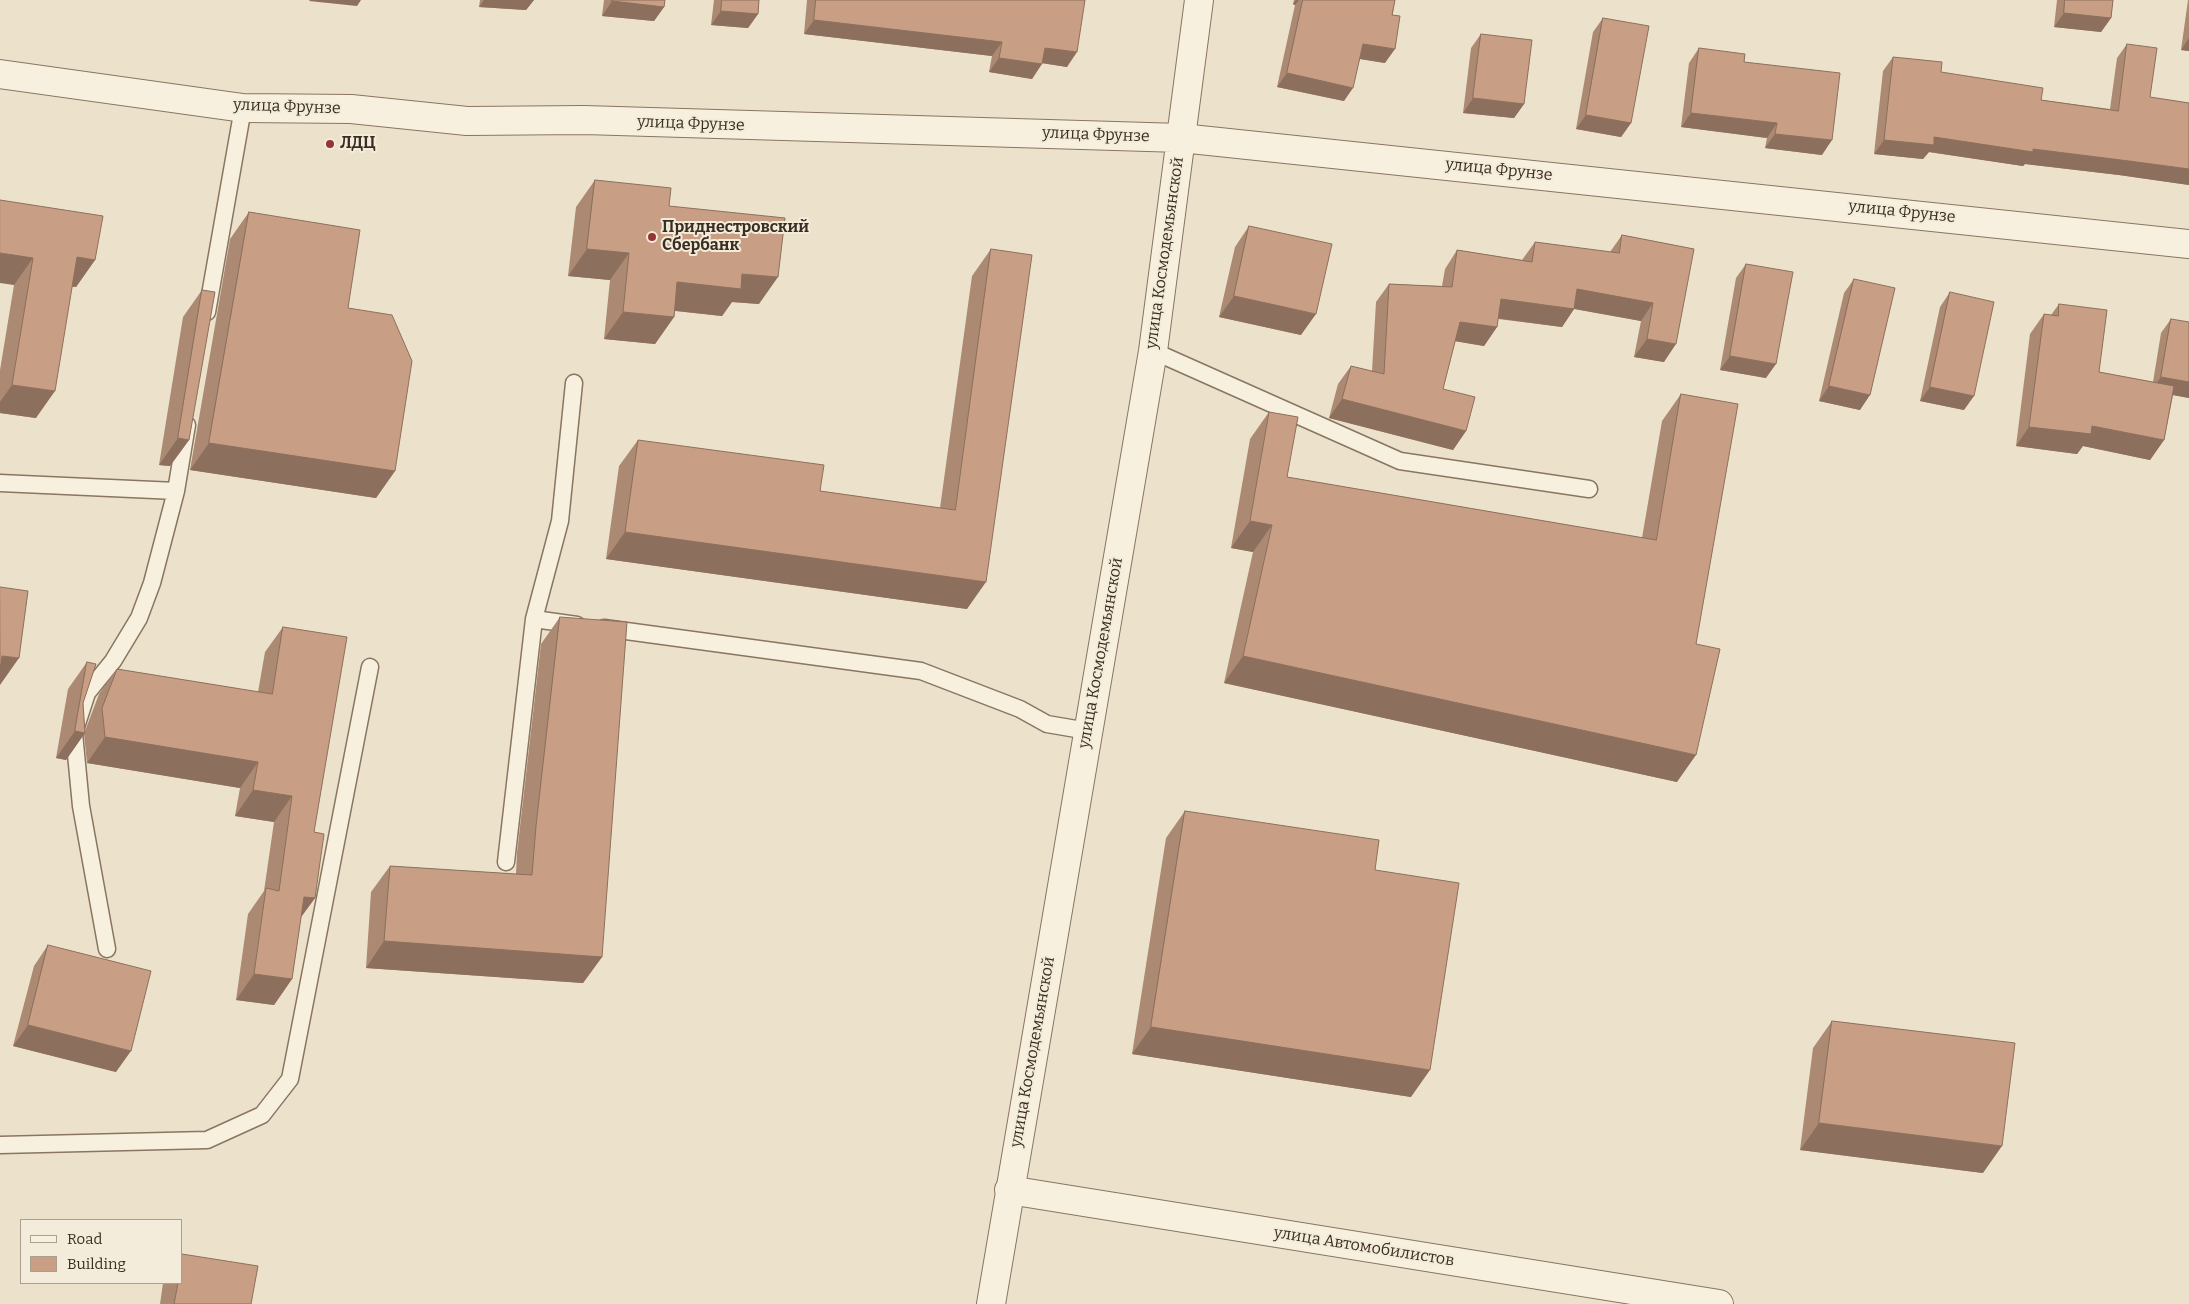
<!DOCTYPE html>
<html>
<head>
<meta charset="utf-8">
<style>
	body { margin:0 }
	#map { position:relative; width:2189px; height:1304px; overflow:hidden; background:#ece2cb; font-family:Bitter,serif }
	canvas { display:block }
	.legend { position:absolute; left:20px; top:1219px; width:162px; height:65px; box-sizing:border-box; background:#f4ecda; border:1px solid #aaa090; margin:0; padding:6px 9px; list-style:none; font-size:15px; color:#3a2e22 }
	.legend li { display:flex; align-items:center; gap:10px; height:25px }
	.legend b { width:25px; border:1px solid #aaa090 }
</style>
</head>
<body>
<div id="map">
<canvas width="2189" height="1304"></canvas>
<ul class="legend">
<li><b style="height:6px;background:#f7f0de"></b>Road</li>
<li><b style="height:14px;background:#c89f84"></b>Building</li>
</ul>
</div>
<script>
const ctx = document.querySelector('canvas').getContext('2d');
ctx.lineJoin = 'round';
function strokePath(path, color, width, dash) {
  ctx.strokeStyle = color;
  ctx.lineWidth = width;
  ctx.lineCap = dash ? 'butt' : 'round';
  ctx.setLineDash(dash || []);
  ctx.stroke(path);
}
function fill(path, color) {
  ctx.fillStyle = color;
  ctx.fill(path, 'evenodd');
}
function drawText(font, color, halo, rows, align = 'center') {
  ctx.font = font + ' Bitter,serif';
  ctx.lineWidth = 4;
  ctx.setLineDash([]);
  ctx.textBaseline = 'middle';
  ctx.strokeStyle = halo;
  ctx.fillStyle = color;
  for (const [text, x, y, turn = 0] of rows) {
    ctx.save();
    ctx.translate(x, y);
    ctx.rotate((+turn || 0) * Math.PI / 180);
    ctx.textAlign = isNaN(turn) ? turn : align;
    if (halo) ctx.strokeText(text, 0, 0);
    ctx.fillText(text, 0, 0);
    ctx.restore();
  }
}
const lane = new Path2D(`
	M207 312 243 108
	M1153 351 1400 461 1589 489
	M0 483 176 491
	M534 619 577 625
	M604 628 921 671 1020 709 1047 724 1088 731
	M506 862 534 619 560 521 574 383
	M107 949 81 806 74 733 87 693 113 661 139 618 152 583 176 491 187 425
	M0 1145 207 1140 262 1115 290 1079 370 667`);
const street = new Path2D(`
	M0 74 243 108 351 109 467 121 584 120 1181 138 2189 244
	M1009 1190 1719 1304
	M991 1304 1153 351 1199 0`);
strokePath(lane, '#897560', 19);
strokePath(street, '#897560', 30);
strokePath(lane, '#f7f0de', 16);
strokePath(street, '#f7f0de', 28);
fill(new Path2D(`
	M480 0H534L526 10 479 7Z
	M604 0H665L664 7 654 21 602 16Z
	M714 0H759L758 14 748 28 711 25Z
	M807 0H1085L1067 67 1042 63 1032 79 989 72 992 56 804 34Z
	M1294 0H1395L1385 63 1360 59 1344 101 1277 87 1295 5 1293 4Z
	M2057 0H2113L2111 18 2101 32 2054 27Z
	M2188 0H2189V51L2181 50Z
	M1603 18 1631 123 1621 137 1576 129 1593 32Z
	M1481 34 1524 104 1514 118 1463 113 1471 48Z
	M2127 44 2150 97 2189 103V185L2119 175 2025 164 2023 166 1929 152 1923 159 1874 154 1883 71 1893 57 1941 72 2041 100 2110 109 2117 58Z
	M1699 48 1744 62 1822 155 1765 148 1767 138 1681 127 1689 63Z
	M595 180 669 206 759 304 732 302 722 316 675 311 674 317 655 344 604 339 610 280 568 276 576 207Z
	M0 200 95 260 76 287H72L36 418 0 413V370L14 285Z
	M249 212 348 308 395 471 376 498 190 470 230 239Z
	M1249 226 1301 335 1219 317 1235 247Z
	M1622 235 1694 249 1664 362 1634 357 1641 321 1574 309 1562 327 1498 319 1497 327 1484 346 1455 341 1443 389 1466 431 1453 450 1329 418 1338 384 1351 366 1372 371 1376 302 1389 284 1442 286 1445 269 1457 250 1522 260 1535 242 1610 252Z
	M991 249 967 609 606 559 619 466 638 440 820 491 940 508 972 276Z
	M1746 264 1766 378 1720 370 1736 278Z
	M1854 279 1860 410 1819 401 1844 293Z
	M202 290 189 440 170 466 159 465 183 317Z
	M1950 292 1964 410 1920 401 1940 307Z
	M2059 304 2099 372 2153 382 2161 333 2171 319 2189 398 2173 395 2164 440 2150 460 2083 446 2077 454 2016 446 2030 334 2044 314 2051 315Z
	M1681 394 1696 644 1677 782 1224 683 1253 552 1231 548 1250 439 1269 412 1287 477 1642 538 1662 421Z
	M560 617 602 957 583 983 366 968 371 892 390 866 516 874 517 853 541 644Z
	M283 627 314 832 315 898 301 917 292 979 274 1005 236 1000 248 914 264 891 274 822 235 816 240 788 87 763 84 734 66 760 56 758 68 689 87 662 83 703 85 731 99 694 117 669 258 692 265 652Z
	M1185 811 1375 870 1411 1097 1132 1054 1166 838Z
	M48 945 116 1072 13 1046 34 966Z
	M1832 1021 1983 1173 1800 1150 1813 1048Z
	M182 1254 251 1304H160L163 1283H181V1256Z`), '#ac8972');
fill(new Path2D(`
	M310 0H361L357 6 309 1Z
	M484 0H534L526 10 479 7Z
	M1296 0H1299L1295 5 1293 4Z
	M612 1 664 7 654 21 602 16Z
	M721 11 758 14 748 28 711 25Z
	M2064 13 2111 18 2101 32 2054 27Z
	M814 20 1002 42 992 56 804 34Z
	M2189 38V51L2181 50Z
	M1363 44 1395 49 1385 63 1354 58Z
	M1045 48 1077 52 1067 67 1035 62Z
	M999 58 1042 64 1032 79 989 72Z
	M1287 73 1353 88 1344 101 1277 87Z
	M1473 98 1524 104 1514 118 1463 113Z
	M1691 113 1777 123 1767 138 1681 127Z
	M1586 115 1631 123 1621 137 1576 129Z
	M1775 134 1832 140 1822 155 1765 148Z
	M1934 137 2129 161 2189 169V185L2119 175 2025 164 2023 166 1929 152 1923 159 1874 154 1884 140Z
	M587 249 629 253 610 280 568 276Z
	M0 253 33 258 14 285 0 283Z
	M77 257 95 260 76 287 58 284Z
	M742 274 778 277 759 304 732 302 722 316 659 309 677 282Z
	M1577 289 1653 303 1641 321 1564 307Z
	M1234 296 1316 314 1301 335 1219 317Z
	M1501 299 1574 309 1562 327 1488 317Z
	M623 312 674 317 655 344 604 339Z
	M1460 322 1497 327 1484 346 1448 340Z
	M1647 339 1676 344 1664 362 1634 357Z
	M1730 356 1776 364 1766 378 1720 370Z
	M2161 377 2189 382V398L2151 391Z
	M12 385 55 391 36 418 0 413V402Z
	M1829 386 1870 395 1860 410 1819 401Z
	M1930 387 1974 396 1964 410 1920 401Z
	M1342 399 1466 431 1453 450 1329 418Z
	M2092 426 2164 440 2150 460 2083 446 2077 454 2016 446 2029 427Z
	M178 438 189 440 170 466 159 465Z
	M209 443 395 471 376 498 190 470Z
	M1250 521 1272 525 1253 552 1231 548Z
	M625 532 986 582 967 609 606 559Z
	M2 656 19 658 0 685V659Z
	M1243 656 1696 755 1677 782 1224 683Z
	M75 731 85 733 66 760 56 758Z
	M105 737 258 762 240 788 87 763Z
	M253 790 292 796 274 822 235 816Z
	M304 897 315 898 296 924Z
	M384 941 602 957 583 983 366 968Z
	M254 974 292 979 274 1005 236 1000Z
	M28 1025 131 1051 116 1072 13 1046Z
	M1151 1027 1430 1070 1411 1097 1132 1054Z
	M1819 1123 2002 1146 1983 1173 1800 1150Z`), '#8c6f5c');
const building = new Path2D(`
	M612 0H665L664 7 612 1Z
	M722 0H759L758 14 721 11Z
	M816 0H1085L1077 52 1045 48 1042 64 999 58 1002 42 814 20Z
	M1303 0H1395L1392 15 1400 16 1395 49 1363 44 1353 88 1287 73Z
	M2065 0H2113L2111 18 2064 13Z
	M1603 18 1649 26 1631 123 1586 115Z
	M1481 34 1532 40 1524 104 1473 98Z
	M2127 44 2157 48 2150 97 2189 103V169L2129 161 2033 149V152L1934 137V145L1884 140 1893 57 1942 62 1941 72 2043 88 2041 100 2118 111Z
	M1699 48 1745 54 1744 62 1840 73 1832 140 1775 134 1777 123 1691 113Z
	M595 180 671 188 669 206 785 218 778 277 742 274 741 289 677 282 674 317 623 312 629 253 587 249Z
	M0 200 103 216 95 260 77 257 55 391 12 385 33 258 0 253Z
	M249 212 360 230 348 308 392 315 412 361 395 471 209 443Z
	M1249 226 1332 244 1316 314 1234 296Z
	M1622 235 1694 249 1676 344 1647 339 1653 303 1577 289 1574 309 1501 299 1497 327 1460 322 1443 389 1475 397 1466 431 1342 399 1351 366 1384 374 1389 284 1452 287 1457 250 1532 262 1535 242 1619 253Z
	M991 249 1032 255 986 582 625 532 638 440 824 465 820 491 955 510Z
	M1746 264 1793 272 1776 364 1730 356Z
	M1854 279 1895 288 1870 395 1829 386Z
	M202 290 215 292 189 440 178 438Z
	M1950 292 1994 302 1974 396 1930 387Z
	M2059 304 2107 310 2099 372 2174 386 2164 440 2092 426 2091 434 2029 427 2044 314 2058 316Z
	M2171 319 2189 322V382L2161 377Z
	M1681 394 1738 404 1696 644 1720 649 1696 755 1243 656 1272 525 1250 521 1269 412 1298 417 1287 477 1656 540Z
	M0 587 28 591 19 658 2 656 0 671Z
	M560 617 627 622 602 957 384 941 390 866 532 875 536 826Z
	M283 627 347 637 314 832 324 834 315 898 304 897 292 979 254 974 266 888 279 891 292 796 253 790 258 762 105 737 102 708 117 669 272 694Z
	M87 662 96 664 83 703 85 733 75 731Z
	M1185 811 1379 840 1375 870 1459 883 1430 1070 1151 1027Z
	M48 945 151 971 131 1051 28 1025Z
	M1832 1021 2015 1043 2002 1146 1819 1123Z
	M182 1254 258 1266 251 1304H174L178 1283H181V1261Z`);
fill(building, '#c89f84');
strokePath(building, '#8c6f5c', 1);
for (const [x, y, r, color] of [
	[330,144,5,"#943435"],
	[652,237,5,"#943435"]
]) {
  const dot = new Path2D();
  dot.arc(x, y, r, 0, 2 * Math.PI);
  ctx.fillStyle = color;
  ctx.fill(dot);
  strokePath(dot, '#f4ecda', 2);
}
drawText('16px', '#3a2e22', '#f4ecda', [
	["улица Фрунзе",287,107,2],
	["улица Фрунзе",691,124,2],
	["улица Фрунзе",1096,135,2],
	["улица Фрунзе",1499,170,6],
	["улица Фрунзе",1902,212,6],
	["улица Космодемьянской",1165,253,-82],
	["улица Космодемьянской",1101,653,-80],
	["улица Космодемьянской",1033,1052,-80],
	["улица Автомобилистов",1364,1247,9]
]);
drawText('bold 16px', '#3a2e22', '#f4ecda', [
	["ЛДЦ",340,144],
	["Приднестровский",662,228],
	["Сбербанк",662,246]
], 'left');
</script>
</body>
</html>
